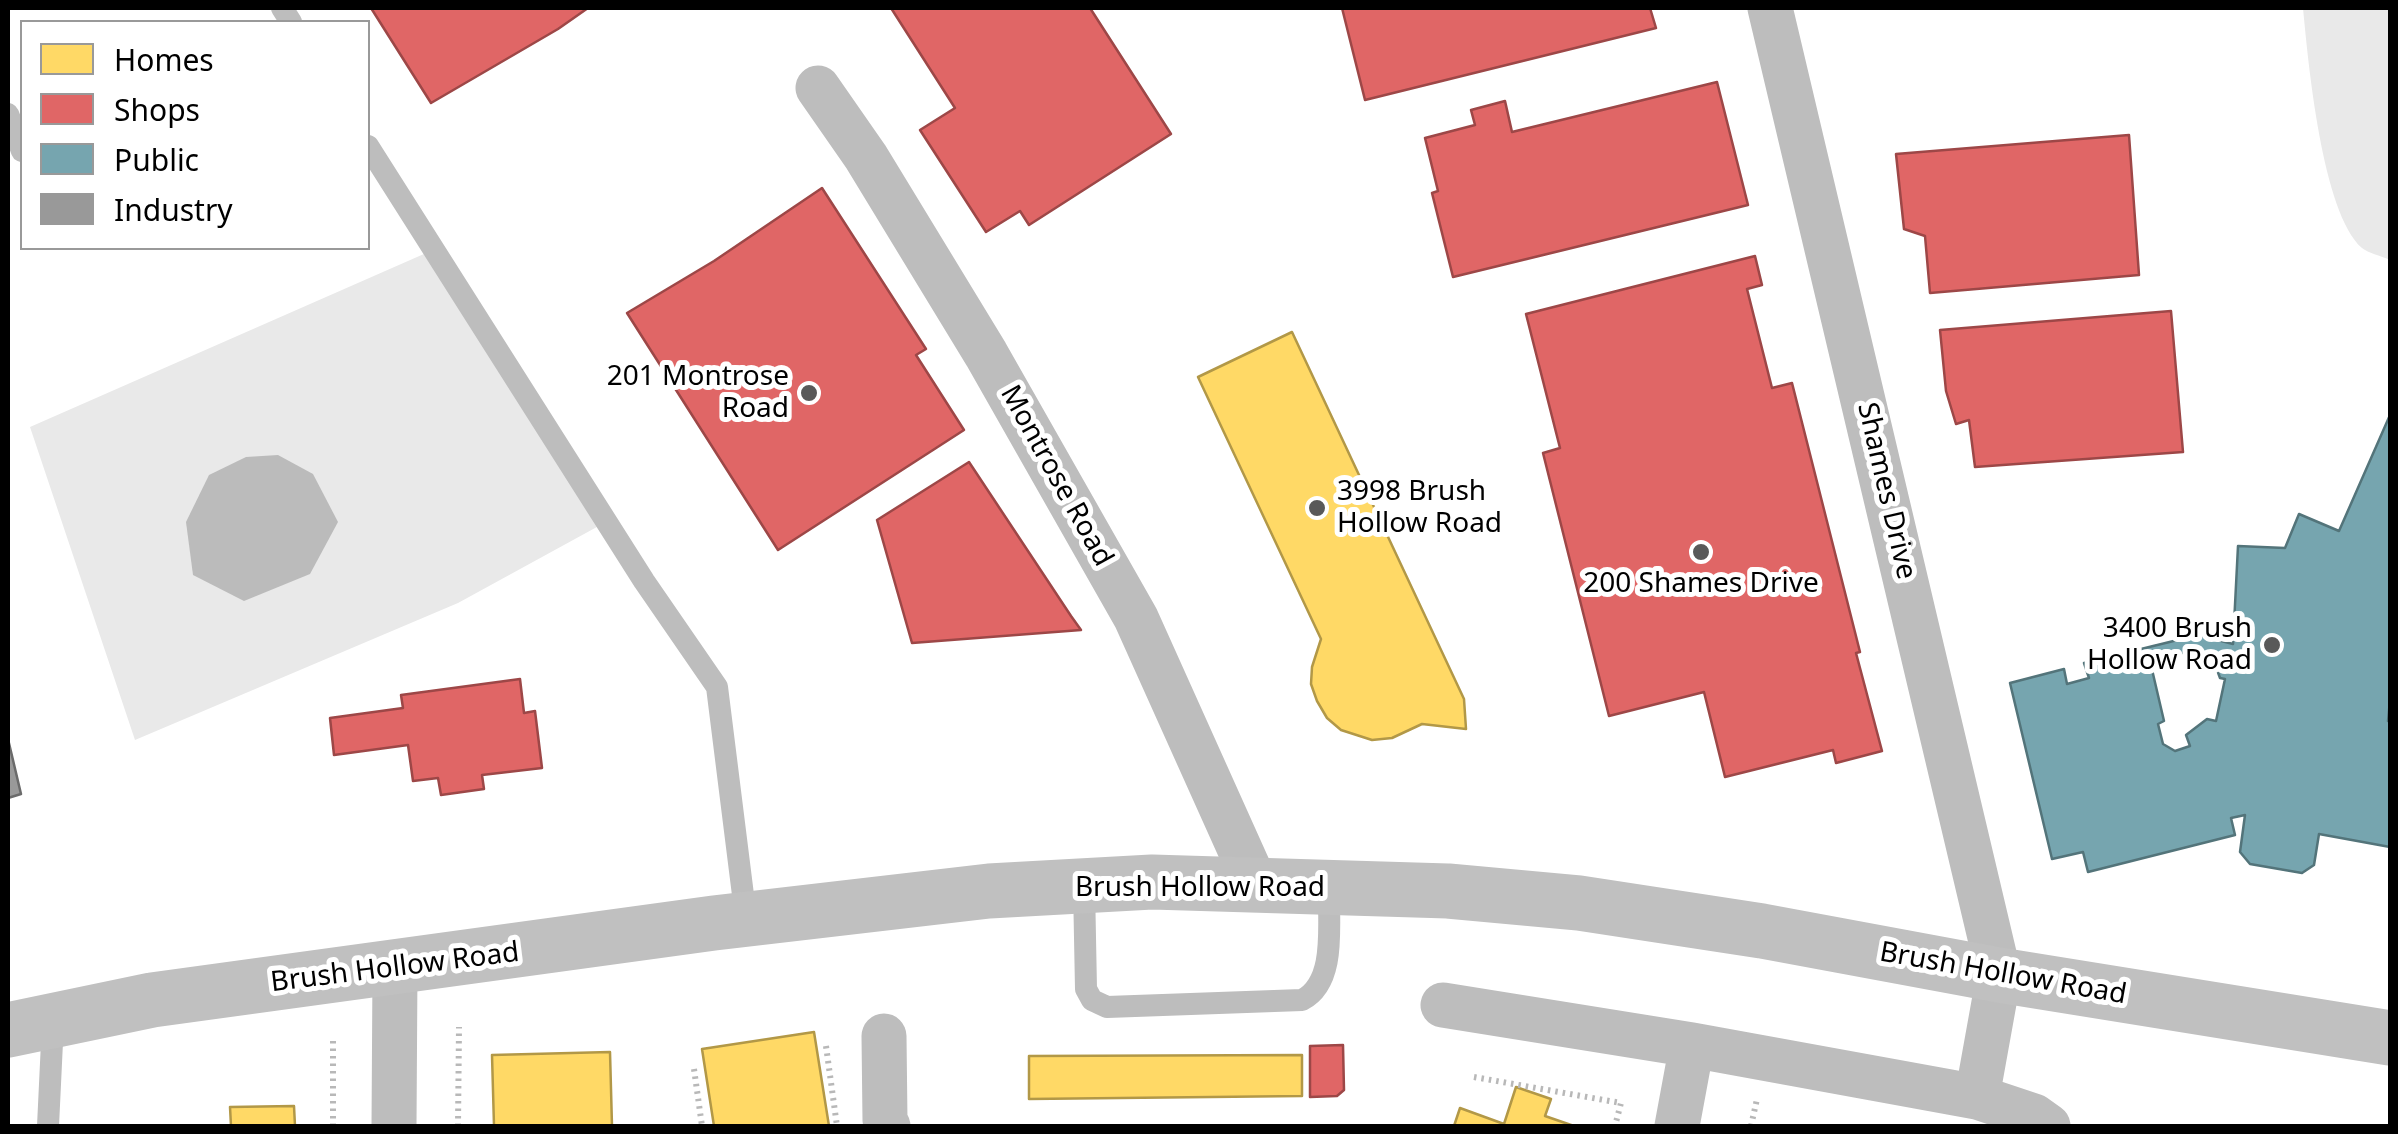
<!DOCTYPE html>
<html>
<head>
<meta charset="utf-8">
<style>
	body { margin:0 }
	#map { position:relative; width:2398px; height:1134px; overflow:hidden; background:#fff; font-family:"Noto Sans",sans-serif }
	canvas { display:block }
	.frame { position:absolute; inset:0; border:10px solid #000; pointer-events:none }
	.legend { position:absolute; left:20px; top:20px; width:350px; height:230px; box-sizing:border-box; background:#fff; border:2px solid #999; margin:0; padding:12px 18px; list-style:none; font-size:30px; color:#000 }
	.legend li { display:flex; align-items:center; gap:20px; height:50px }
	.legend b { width:50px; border:2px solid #999 }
</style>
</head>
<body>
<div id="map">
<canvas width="2398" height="1134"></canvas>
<div class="frame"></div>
<ul class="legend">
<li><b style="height:28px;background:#ffd966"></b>Homes</li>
<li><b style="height:28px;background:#e06666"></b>Shops</li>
<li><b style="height:28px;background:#76a5af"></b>Public</li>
<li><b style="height:28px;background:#999"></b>Industry</li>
</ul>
</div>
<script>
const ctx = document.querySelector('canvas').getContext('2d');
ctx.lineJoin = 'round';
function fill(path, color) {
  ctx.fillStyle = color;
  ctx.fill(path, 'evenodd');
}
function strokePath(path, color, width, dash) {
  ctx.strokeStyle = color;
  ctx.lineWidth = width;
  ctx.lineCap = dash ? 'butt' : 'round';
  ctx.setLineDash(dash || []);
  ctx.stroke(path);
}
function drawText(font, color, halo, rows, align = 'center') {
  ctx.font = font + ' "Noto Sans",sans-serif';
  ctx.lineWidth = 10;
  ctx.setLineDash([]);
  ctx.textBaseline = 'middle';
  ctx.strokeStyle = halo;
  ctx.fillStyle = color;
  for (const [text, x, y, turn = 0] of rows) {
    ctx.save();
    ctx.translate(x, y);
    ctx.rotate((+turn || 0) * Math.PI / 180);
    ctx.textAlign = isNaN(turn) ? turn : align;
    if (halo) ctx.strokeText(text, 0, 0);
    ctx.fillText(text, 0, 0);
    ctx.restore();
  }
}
fill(new Path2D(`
	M2303 8H2390V260C2382 256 2368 253 2362 248 2322 213 2308 61 2303 8Z
	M433 250 606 522 458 603 135 740 30 427Z`), '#e9e9e9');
fill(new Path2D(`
	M278 455 313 474 338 522 310 574 244 601 193 575 186 522 209 475 246 457Z`), '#bbb');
const homes = new Path2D(`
	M1292 332 1464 699 1466 729 1422 724 1392 738 1372 740 1341 730 1327 718 1317 701 1311 684 1312 667 1321 639 1198 377Z
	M814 1032 829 1126H714L702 1049Z
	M610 1052 612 1126H494L492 1055Z
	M1302 1055V1096L1029 1099V1056Z
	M1516 1087 1551 1099 1545 1116 1574 1126H1454L1460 1108 1504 1124Z
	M294 1106 295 1126H231L230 1107Z`);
fill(homes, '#ffd966');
strokePath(homes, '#b29847', 2.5);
const shops = new Path2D(`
	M371 8H588L558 29 431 103Z
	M891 8H1090L1171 134 1029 225 1020 211 986 232 920 130 955 108Z
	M1342 8H1650L1656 28 1365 100Z
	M1717 82 1748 205 1453 277 1432 193 1438 191 1425 138 1475 125 1471 110 1505 101 1512 132Z
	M2129 135 2139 275 1930 293 1925 236 1904 229 1896 154Z
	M822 188 926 349 916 355 964 430 778 550 627 313 714 261Z
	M1755 256 1762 285 1747 289 1772 388 1792 383 1860 652 1856 653 1882 751 1836 763 1833 750 1725 777 1704 692 1609 716 1543 453 1560 448 1526 314Z
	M2171 311 2183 452 1975 467 1969 420 1956 424 1946 391 1940 330Z
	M969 462 1071 616 1081 630 912 643 877 520Z
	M520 679 524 713 535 711 542 768 482 775 484 789 441 795 438 778 413 781 408 745 334 755 330 718 403 708 401 695Z
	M1343 1045 1344 1090 1337 1096 1310 1097V1046Z`);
fill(shops, '#e06666');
strokePath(shops, '#9d4747', 2.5);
const public = new Path2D(`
	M2390 415V700L2388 721H2390V847L2319 834 2314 865 2302 873 2250 864 2240 852 2245 815 2231 818 2235 835 2088 872 2083 852 2052 859 2010 683 2064 669 2067 684 2089 678 2084 663 2198 635 2233 644 2238 546 2285 548 2299 514 2339 531ZM2194 650 2220 656 2216 667 2220 678 2225 679 2216 721 2207 719 2186 735 2190 746 2175 751 2163 744 2158 724 2164 721 2150 661Z`);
fill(public, '#76a5af');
strokePath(public, '#53747a', 2.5);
const industry = new Path2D(`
	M8 739 21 794 8 798Z`);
fill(industry, '#999');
strokePath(industry, '#6b6b6b', 2.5);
strokePath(new Path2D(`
	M826 1046 837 1126
	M694 1069 702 1126
	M1474 1077 1621 1103 1615 1126
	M333 1126V1041
	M458 1126 459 1027
	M1751 1126 1757 1099`), '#b8b8b8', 6, [2.5, 5]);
strokePath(new Path2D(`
	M282 8 291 22
	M8 114 22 151
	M368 146 644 581 717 687 746 919
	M1084 886 1086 989 1092 1000 1107 1007 1302 1000C1337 982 1328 924 1329 889
	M48 1126 53 1021`), '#bdbdbd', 22);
strokePath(new Path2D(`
	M1770 8 1999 975 1977 1097 2034 1116 2048 1126
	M818 88 866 157 986 354 1136 618 1256 885
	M1443 1005 1692 1045 1977 1097
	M884 1036 885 1121 888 1126
	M394 1126 395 968
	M1677 1126 1692 1045`), '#bdbdbd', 45);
strokePath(new Path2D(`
	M8 1030 152 1000 714 923 989 891 1152 882 1448 891 1579 903 1762 931 1999 975 2390 1038`), '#c0c0c0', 55);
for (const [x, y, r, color] of [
	[809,393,10,"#595959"],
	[1317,508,10,"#595959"],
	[1701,552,10,"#595959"],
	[2272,645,10,"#595959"]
]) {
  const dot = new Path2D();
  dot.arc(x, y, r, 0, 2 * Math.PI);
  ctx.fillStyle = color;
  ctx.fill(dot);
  strokePath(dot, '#fff', 4);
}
drawText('28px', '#000', '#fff', [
	["201 Montrose",789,377],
	["Road",789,409],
	["3998 Brush",1337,492,"left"],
	["Hollow Road",1337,524,"left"],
	["200 Shames Drive",1701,584,"center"],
	["3400 Brush",2252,629],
	["Hollow Road",2252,661]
], 'right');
drawText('28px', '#000', '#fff', [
	["Montrose Road",1056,476,61],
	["Shames Drive",1886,491,77],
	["Brush Hollow Road",1200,888],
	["Brush Hollow Road",395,968,-7],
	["Brush Hollow Road",2003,974,10]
]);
</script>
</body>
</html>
